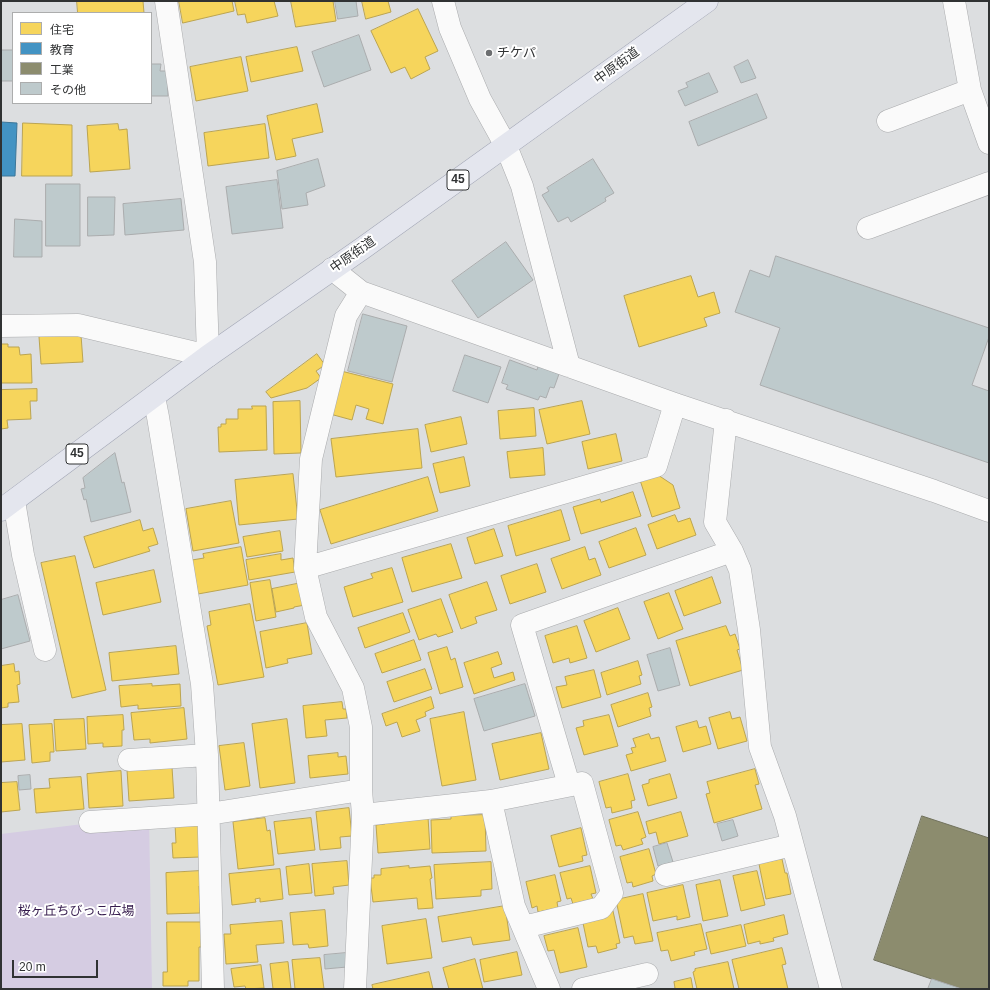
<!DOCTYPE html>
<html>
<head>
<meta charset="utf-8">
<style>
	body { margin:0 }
	#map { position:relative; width:990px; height:990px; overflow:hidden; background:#dcdee0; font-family:Helvetica,"Noto Sans JP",sans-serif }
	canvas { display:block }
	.frame { position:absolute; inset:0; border:2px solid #303233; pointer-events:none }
	.legend { position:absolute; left:12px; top:12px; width:140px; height:92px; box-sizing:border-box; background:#fff; border:1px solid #acadad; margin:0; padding:5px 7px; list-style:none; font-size:12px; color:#303233 }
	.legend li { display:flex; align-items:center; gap:8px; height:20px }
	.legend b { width:20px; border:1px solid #acadad }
	.scale { position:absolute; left:12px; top:960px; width:86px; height:18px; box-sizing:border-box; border:2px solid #303233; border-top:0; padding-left:5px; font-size:12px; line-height:14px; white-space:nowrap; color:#303233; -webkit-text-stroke:3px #fff; paint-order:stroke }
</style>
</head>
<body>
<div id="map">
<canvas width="990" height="990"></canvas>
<div class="frame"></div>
<ul class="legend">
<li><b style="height:11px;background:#f6d55c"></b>住宅</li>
<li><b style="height:11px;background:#4393c3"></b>教育</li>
<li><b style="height:11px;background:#8c8c6e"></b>工業</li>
<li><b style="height:11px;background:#becacc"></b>その他</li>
</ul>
<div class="scale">20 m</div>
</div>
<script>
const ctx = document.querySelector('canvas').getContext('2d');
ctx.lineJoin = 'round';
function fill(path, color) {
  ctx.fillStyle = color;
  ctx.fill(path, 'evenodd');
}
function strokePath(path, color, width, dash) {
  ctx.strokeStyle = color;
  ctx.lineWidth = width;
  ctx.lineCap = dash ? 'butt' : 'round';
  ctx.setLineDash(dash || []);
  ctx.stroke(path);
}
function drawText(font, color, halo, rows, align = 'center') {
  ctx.font = font + ' Helvetica,"Noto Sans JP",sans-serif';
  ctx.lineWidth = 4;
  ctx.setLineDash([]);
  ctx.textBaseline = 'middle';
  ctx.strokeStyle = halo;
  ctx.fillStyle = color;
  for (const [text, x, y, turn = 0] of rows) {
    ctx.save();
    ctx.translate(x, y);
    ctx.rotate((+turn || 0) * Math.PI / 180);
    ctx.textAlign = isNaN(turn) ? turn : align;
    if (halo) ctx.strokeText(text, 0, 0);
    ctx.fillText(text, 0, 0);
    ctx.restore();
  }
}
fill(new Path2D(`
	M149 816 152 989H1V834Z`), '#d5cce2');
const homes = new Path2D(`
	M77 1H143L144 13H78Z
	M179 1H232L234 11 183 23Z
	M235 1H274L278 16 247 23 245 14 238 15Z
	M291 1H333L336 21 296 27Z
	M362 1H388L391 12 366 19Z
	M418 9 438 51 425 57 430 69 411 79 405 67 391 73 371 31Z
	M297 47 303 71 251 82 246 57Z
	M241 57 248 91 196 101 190 67Z
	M317 104 323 132 292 139 296 156 276 160 267 116Z
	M23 123 72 125V176H22Z
	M118 124 119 130 127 129 130 169 90 172 87 126Z
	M265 124 269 158 208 166 204 133Z
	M691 276 698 297 714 292 720 313 704 318 707 326 639 347 624 296Z
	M81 335 83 362 41 364 39 337Z
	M1 344H8V347H19L20 355 31 354 32 383H1Z
	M317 354 325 365 316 371 321 378 307 388 271 398 266 392Z
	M341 371 393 384 383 424 366 419 369 409 356 405 352 420 330 414Z
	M37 389V401H30L31 419 7 420 8 428 1 429V390Z
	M300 401 301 453 274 454 273 402Z
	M582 401 590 434 547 444 539 410Z
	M252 406H266L267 450 219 452 218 427H221V424H226V419H238V409H252Z
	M534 408 536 436 500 439 498 411Z
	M461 417 467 444 431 452 425 425Z
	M418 429 422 468 336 477 331 439Z
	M616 434 622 461 588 469 582 442Z
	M543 448 545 475 510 478 507 452Z
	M464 457 470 486 440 493 433 464Z
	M293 474 298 519 239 525 235 480Z
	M658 475 673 485 680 508 652 517 640 480Z
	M428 477 438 511 331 544 320 510Z
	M633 492 641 516 581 534 573 507 600 499 601 502Z
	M231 501 239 543 193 551 186 509Z
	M561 510 570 540 516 556 508 526Z
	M675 515 678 522 690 518 696 535 657 549 648 525Z
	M140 520 143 531 153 528 158 544 148 547 150 551 94 568 84 537Z
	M636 528 646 555 609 568 599 542Z
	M494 529 503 556 475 564 467 538Z
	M280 531 283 551 247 557 243 537Z
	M451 544 462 578 412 592 402 558Z
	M241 547 248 585 198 594 192 560 204 558 203 554Z
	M585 547 589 560 595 558 601 575 562 589 551 559Z
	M281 554V560L293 558 295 572 249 580 246 560Z
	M75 556 106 690 72 698 41 563Z
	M537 564 546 592 510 604 501 576Z
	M392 568 403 602 353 617 344 587 373 578 371 574Z
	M154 570 161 602 103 615 96 583Z
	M712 577 721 603 684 616 675 591Z
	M270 580 276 617 256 621 250 583Z
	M487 582 497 610 475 617 477 623 461 629 449 595Z
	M301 583 305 605 294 607V608L276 612 272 589Z
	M669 593 683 629 658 639 644 602Z
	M441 599 453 632 438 637 436 634 419 640 408 610Z
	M250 604 264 677 218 685 207 626 211 625 209 612Z
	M618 608 630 639 596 652 584 621Z
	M403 613 410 632 365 648 358 628Z
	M307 623 312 654 287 659 288 663 266 668 260 632Z
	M577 626 587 658 570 663 569 658 553 663 545 636Z
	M726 626 730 636 735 634 740 649 737 650 743 670 690 686 676 641Z
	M414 640 421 660 382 673 375 654Z
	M176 646 179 674 112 681 109 653Z
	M447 647 451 660 455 658 463 687 440 694 428 653Z
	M498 652 502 664 491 668 494 678 513 672 515 680 474 694 464 663Z
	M638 661 642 675 639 676 641 684 607 695 601 673Z
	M14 664 15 672 19 671 20 684 17 685 19 702 8 703V707L1 708V666Z
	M425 669 432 689 394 702 387 682Z
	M594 670 601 697 562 708 556 687 567 685 565 677Z
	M152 684V686L180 684 181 706 138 709V705L121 707 119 686Z
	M648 693 652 707 649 708 651 716 618 727 611 705Z
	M431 697 434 708 425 712 426 716 416 720 420 731 402 737 397 722 386 726 382 714Z
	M342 702 343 709H346L347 718 325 720 327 736 306 738 303 706Z
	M184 708 187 739 150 743V739L134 740 131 713Z
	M464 712 476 780 442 786 430 719Z
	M730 712 732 719 740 717 747 741 718 749 709 718Z
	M123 715 124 730H122V746L103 747V743L88 744 87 717Z
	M609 715 618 746 584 755 576 728 584 726 583 721Z
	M84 719 86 749 56 751 54 720Z
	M287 719 295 783 260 788 252 724Z
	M697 721 699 728 706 726 711 744 683 752 676 727Z
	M22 724 25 760 1 762V725Z
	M52 724 54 752H50V761L32 763 29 725Z
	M541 733 549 769 500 780 492 744Z
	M649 734 651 739 659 737 666 761 631 771 626 755 633 753 631 748 636 747 633 739Z
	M244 743 250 786 225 790 219 746Z
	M338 753V757L346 756 348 774 310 778 308 756Z
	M172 767 174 798 129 801 127 770Z
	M755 769 759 784 755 785 762 809 714 823 706 794 710 793 707 782Z
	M121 771 123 806 89 808 87 774Z
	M628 774 635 800 631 801 632 808 612 813 611 807 606 808 599 782Z
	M670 774 677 798 648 806 642 785 649 783V780Z
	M81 777 84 809 36 813 34 789 50 788 49 779Z
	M17 782 20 810 1 812V783Z
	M349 808 352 836 340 837 341 848 320 850 316 812Z
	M638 812 646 837 641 839 643 844 623 850 621 845 616 846 609 820Z
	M681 812 688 836 659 844 656 832 649 834 646 822Z
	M485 815 486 851 432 853 431 820 451 819V816Z
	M428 817 430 849 378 853 376 825 385 824V820Z
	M265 818 267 831 270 830 274 865 238 869 233 822Z
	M311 818 315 850 278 854 274 822Z
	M199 823 200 857 173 858 172 843H176L175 824Z
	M581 828 587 855 582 856 583 861 559 867 551 836Z
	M649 849 656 874 652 876 653 881 633 887 632 882 627 883 620 857Z
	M782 859 785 873H787L791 894 766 899 759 864Z
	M347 861 349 885 333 887 334 894 315 896 312 864Z
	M491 862 492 889 481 890V896L436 899 434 865Z
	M309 864 312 893 289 895 286 867Z
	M409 866V868L430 866 432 878 430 879 433 908 418 909 417 898 373 902 370 878H374V875H381V869Z
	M590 866 596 893 591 894 593 899 573 904 571 898 567 899 560 873Z
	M280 869 283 899 260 902V898L255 899 256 902 232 905 229 874Z
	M200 871 201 886H199L200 913 167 914 166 873Z
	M757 871 765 905 741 911 733 876Z
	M555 875 561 901 557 902 558 908 538 912 537 906 532 908 526 882Z
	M720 880 728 916 703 921 696 885Z
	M683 885 690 917 677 920V916L653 921 647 893Z
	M643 894 653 941 635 944 633 936 624 938 616 900Z
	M505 906 510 940 473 945 471 937 442 942 438 917Z
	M325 910 328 946 309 948 308 944 293 945 290 913Z
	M613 911 620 943 616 944 617 948 598 953 596 946 588 947 582 918Z
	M784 915 788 934 773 938 774 941 760 944V941L748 944 744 925Z
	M426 919 432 958 387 964 382 926Z
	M282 921 284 943 256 945 258 962 226 964 224 934H231L230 925Z
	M167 922H203V947H199V981H188V986H163V972H167Z
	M701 924 707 949 694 952 695 955 671 961 668 950 661 951 657 933Z
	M741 925 746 946 711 954 706 933Z
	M578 928 587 967 560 973 554 950 548 951 544 936Z
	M782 948 786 964 782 965 788 989H739L732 960Z
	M517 952 522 975 484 982 480 960Z
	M320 958 324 989H295L292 960Z
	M475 959 483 989H449L443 968Z
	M288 962 291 989H273L270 964Z
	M728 962 734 989H697L693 972 695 971V969Z
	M261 965 264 988 246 989 245 986 234 987 231 969Z
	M429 972 433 989H373L372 985Z
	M691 978 693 989H672L675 988 674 982Z`);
fill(homes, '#f6d55c');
strokePath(homes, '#bba450', 1);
const schools = new Path2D(`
	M1 122 17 123 15 176H1Z`);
fill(schools, '#4393c3');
strokePath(schools, '#3d7698', 1);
const industry = new Path2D(`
	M922 816 989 838V989H962L874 960Z`);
fill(industry, '#8c8c6e');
strokePath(industry, '#70715c', 1);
const building = new Path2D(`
	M335 1H356L358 16 338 19Z
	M359 35 371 70 324 87 312 52Z
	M1 50H13V81H1Z
	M748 60 756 78 741 83 734 67Z
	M151 64H161L160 71H167L168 96H151Z
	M709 73 718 92 685 106 678 91 688 87 686 83Z
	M757 94 767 118 698 146 689 122Z
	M318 159 325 186 306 193 308 205 282 209 277 171Z
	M593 159 614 193 605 198 606 201 571 222 568 217 558 222 542 195 549 191 547 188Z
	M277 180 283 228 232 234 226 187Z
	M46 184H80V246H46Z
	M88 197H115L114 235 88 236Z
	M181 199 184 230 125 235 123 204Z
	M15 219 42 221V257H14Z
	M506 242 533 280 478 318 452 281Z
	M776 256 989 328V337L972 385 989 391V463L760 385 780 328 735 312 750 270 769 277Z
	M363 314 407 326 392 382 348 371Z
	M465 355 501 367 488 403 453 391Z
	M510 360 537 370 538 366 559 374 554 388 550 387 546 398 540 396 538 400 506 389 508 385 502 383Z
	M115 453 122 483 124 482 131 512 91 522 86 499 84 500 81 489 85 488 83 478Z
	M18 595 30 641 1 649V600Z
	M670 648 680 685 658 691 647 655Z
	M525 684 535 716 484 731 474 699Z
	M30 775 31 789 19 790 18 776Z
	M733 820 738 836 722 841 717 824Z
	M667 843 673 862 658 866 653 847Z
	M346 953 347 967 325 969 324 955Z
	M932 979 962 989H928Z`);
fill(building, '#becacc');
strokePath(building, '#aaacad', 1);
const minor = new Path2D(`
	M443 1 450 28 480 99 506 146 522 186 569 366
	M954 1 970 90 989 143
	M888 121 970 90
	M868 228 989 183
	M332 269 361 292 675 404 934 491 989 511
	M1 326 78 325 208 356 205 262 166 1
	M154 397 158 417 202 684 207 755 213 989
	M726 420 715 522 732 551 740 570 749 630 760 747 785 816 831 989
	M14 501 23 555 45 650
	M305 568 656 466 675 404
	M129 760 207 755
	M569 785 522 625 732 551
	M491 801 582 783 612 893 601 908 524 927
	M363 815 491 801 514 906 549 989
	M90 822 209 814 361 790
	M666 875 792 845
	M355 989 363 815 361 790V727L353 688 316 617 305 568 311 459 346 316 361 292
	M583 989 647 974`);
const major = new Path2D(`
	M1 510 208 356 363 248 707 1`);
strokePath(minor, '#aaabad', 23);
strokePath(major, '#a2a6b5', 23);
strokePath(minor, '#fafafa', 22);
strokePath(major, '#e4e6ee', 22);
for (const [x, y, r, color] of [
	[489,53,4,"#6c6e70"]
]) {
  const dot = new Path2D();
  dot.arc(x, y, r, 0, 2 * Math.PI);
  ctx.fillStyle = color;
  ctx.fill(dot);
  strokePath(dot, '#fff', 1.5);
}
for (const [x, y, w] of [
	[458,180,22],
	[77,454,22]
]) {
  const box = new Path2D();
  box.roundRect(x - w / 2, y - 10, w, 20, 3);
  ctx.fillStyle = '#fff';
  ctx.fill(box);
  strokePath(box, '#303233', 1);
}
drawText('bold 12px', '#303233', null, [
	["45",458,180],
	["45",77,454]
]);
drawText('13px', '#303233', '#fff', [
	["チケパ",497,53]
], 'left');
drawText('13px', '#303233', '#fff', [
	["中原街道",617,66,-36],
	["中原街道",353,255,-35]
]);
drawText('13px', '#351b4d', '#fff', [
	["桜ヶ丘ちびっこ広場",76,911]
]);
</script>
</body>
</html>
